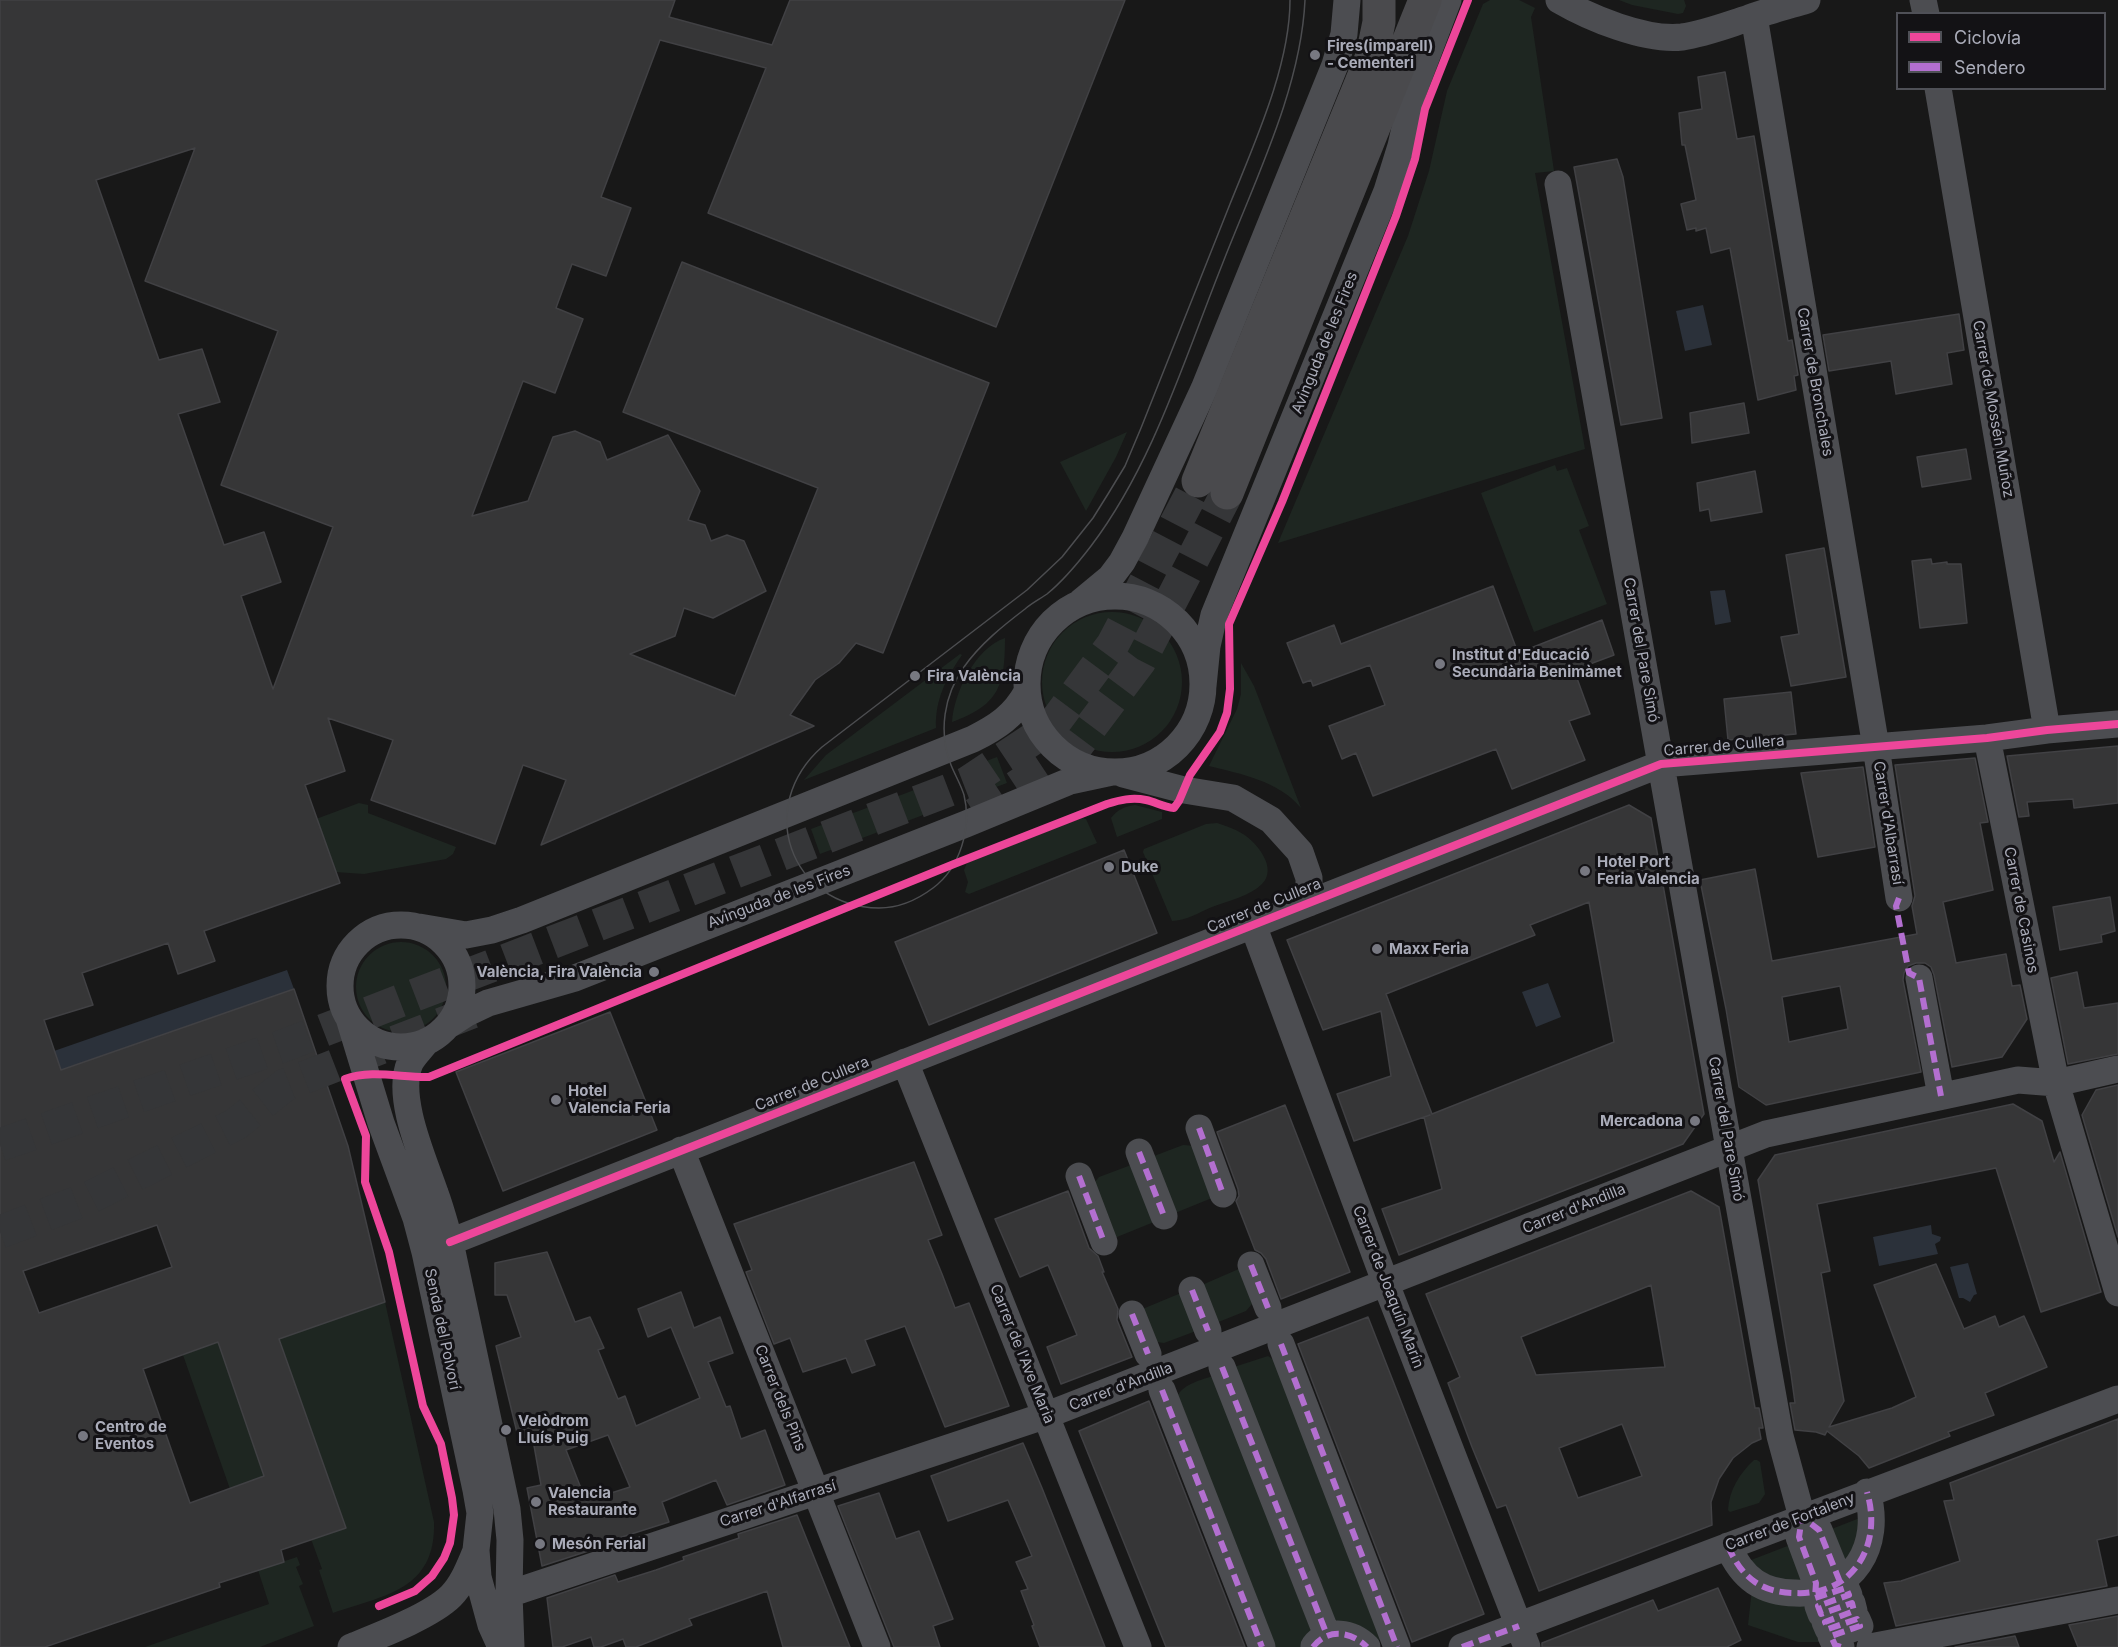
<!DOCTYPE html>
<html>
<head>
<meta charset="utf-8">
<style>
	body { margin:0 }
	#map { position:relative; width:2118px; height:1647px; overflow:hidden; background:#181818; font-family:Inter,sans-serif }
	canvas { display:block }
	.legend { position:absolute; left:1896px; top:12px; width:210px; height:78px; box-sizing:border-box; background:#131215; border:2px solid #4f5057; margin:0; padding:8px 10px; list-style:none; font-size:18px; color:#aaacb9 }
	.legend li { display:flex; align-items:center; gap:12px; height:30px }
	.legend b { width:30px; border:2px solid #4f5057 }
</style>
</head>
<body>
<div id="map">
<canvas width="2118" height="1647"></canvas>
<ul class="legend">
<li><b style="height:8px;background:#ed469a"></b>Ciclovía</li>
<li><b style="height:8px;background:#b36fd0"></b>Sendero</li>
</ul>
</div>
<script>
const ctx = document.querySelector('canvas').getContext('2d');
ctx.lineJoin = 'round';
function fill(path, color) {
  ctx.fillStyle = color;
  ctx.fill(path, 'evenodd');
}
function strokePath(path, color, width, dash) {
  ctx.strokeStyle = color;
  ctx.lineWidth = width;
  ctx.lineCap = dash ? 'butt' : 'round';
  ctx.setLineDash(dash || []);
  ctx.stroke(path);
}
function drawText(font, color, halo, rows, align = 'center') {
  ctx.font = font + ' Inter,sans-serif';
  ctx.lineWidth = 6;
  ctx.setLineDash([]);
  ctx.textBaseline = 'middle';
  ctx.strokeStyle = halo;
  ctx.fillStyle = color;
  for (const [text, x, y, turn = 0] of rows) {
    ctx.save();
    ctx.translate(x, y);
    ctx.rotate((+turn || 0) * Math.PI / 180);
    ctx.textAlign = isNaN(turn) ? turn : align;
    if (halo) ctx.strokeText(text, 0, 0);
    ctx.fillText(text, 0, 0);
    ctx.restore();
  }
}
fill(new Path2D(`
	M1490 0H1519L1535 8 1531 17 1554 171 1535 173 1585 449 1278 543 1408 236 1429 171 1447 91 1483 4Z
	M1619 0H1684L1686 6 1683 13 1678 14 1632 5Z
	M1127 432 1116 457 1086 511 1060 462Z
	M1555 465 1557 471 1567 468 1589 526 1579 530 1607 604 1534 632 1481 493Z
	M1042 682a70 70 0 1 1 140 0a70 70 0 1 1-140 0Z
	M1005 638C1005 686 999 705 952 722 954 693 975 648 1005 638Z
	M960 654 962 655C946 678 935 700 936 728L804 780 826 755Z
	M1241 663 1254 686 1301 808C1279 781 1241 774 1209 766L1237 709 1241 694Z
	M997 757 1007 783 980 793 970 767Z
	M938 781 947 806 820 854 811 829Z
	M359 803 368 805V813L456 847 453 854 446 859 364 874 335 872 316 819Z
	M1135 805 1162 812V819L1117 837 1111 818C1118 809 1124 807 1135 805Z
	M1081 818 1086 819 1097 843 969 894 965 892 968 882 964 870 967 863Z
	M1217 823C1226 826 1235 829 1243 834 1257 843 1278 868 1262 884 1250 896 1228 901 1212 907 1200 912 1185 921 1172 921L1143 852 1144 849 1206 824Z
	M356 987a45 45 0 1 1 90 0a45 45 0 1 1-90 0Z
	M1183 1145 1195 1146 1217 1196 1175 1213 1154 1156Z
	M1131 1165 1154 1222 1112 1239 1092 1185 1099 1177Z
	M1241 1268 1252 1304 1246 1311 1216 1323 1202 1285Z
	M1181 1293 1196 1331 1164 1343 1156 1342 1140 1310Z
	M385 1302 434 1522C436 1590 385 1595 333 1613L319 1570 322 1569 311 1539 345 1527 279 1339Z
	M218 1342 264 1476 230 1489 183 1355Z
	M1268 1356 1274 1360 1381 1638 1378 1641 1335 1625 1234 1367Z
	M1213 1376 1313 1632 1302 1647H1274L1178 1395C1184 1384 1201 1380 1213 1376Z
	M1754 1460H1757L1760 1462 1765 1494 1759 1503 1730 1512 1728 1510C1729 1490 1740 1473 1754 1460Z
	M1865 1516V1527L1842 1567 1829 1530Z
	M1790 1545 1805 1583 1781 1582 1746 1562Z
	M297 1557 300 1565 296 1567 303 1584 299 1586 314 1626 260 1647H145L269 1604 258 1570Z
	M1752 1589 1813 1601 1829 1642H1798L1748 1625Z`), '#1e2621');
fill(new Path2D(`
	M1703 305 1712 345 1685 351 1676 311Z
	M1725 590 1731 622 1715 625 1710 591Z
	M287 970 294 989 61 1070 54 1051Z
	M1548 983 1561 1017 1536 1027 1522 992Z
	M1931 1225 1932 1234 1941 1237 1940 1241 1935 1244 1938 1254 1879 1266 1873 1237Z
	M1968 1263 1977 1294 1974 1295 1970 1302 1963 1298H1959L1950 1267Z`), '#2b313a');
const building = new Path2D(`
	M0 0H675L669 17 772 45 790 0H1125L996 327 708 213 766 68 660 40 601 197 631 208 606 276 572 264 556 308 583 319 555 393 523 381 472 516 528 501 553 437 575 431 600 442 607 460 668 435 700 491 688 520 705 525 711 541 727 535 744 541 766 591 713 618 684 608 675 636 630 654 735 696 818 488 623 412 682 262 989 383 883 653 856 643 839 663 815 680 790 715 814 726 541 845 566 780 523 765 495 844 371 800 393 740 328 718 345 771 305 785 340 883 204 931 215 961 178 974 168 943 82 973 93 1005 44 1020 61 1070 294 989 348 1146 385 1302 279 1339 346 1528 281 1550 284 1562 219 1583 220 1587 45 1647H0ZM195 148 145 281 278 331 221 485 333 527 273 689 241 596 281 582 264 532 224 545 178 414 220 402 202 349 159 360 96 180ZM157 1225 172 1267 39 1313 23 1271ZM218 1342 264 1476 190 1503 143 1369Z
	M1725 72 1737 139 1754 136 1788 341 1792 340 1798 375 1794 376 1796 390 1758 400 1730 248 1711 253 1706 228 1696 231V228L1687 230 1681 204 1696 200 1685 145H1682L1679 113 1702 109 1698 77Z
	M1617 159 1623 177 1662 418 1621 425 1574 167Z
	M1959 314 1964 350 1947 353 1952 384 1896 394 1891 361 1829 371 1823 335Z
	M1744 403 1749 433 1692 443 1690 413Z
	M1966 449 1971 479 1922 487 1917 457Z
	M1755 471 1762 512 1711 521 1709 509 1700 511 1697 483Z
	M1824 548 1846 677 1791 686 1781 637 1799 634 1786 555Z
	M1931 559 1932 564 1947 562V564H1961L1967 623 1920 628 1912 561Z
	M1493 586 1518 653 1602 620 1614 655 1574 670 1590 714 1569 721 1585 760 1512 789 1496 749 1373 796 1356 753 1342 759 1329 726 1385 705 1370 665 1313 686 1311 680 1303 683 1287 643 1334 625 1341 644Z
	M1791 692 1796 734 1728 740 1724 699Z
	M2118 746V803L2074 808 2073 799 2027 802 2029 816 2019 817 2007 756Z
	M1975 758 1988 822 1980 823 1993 890 1943 902 1956 963 2006 954 2012 986 2020 985 2027 1019 2002 1057 1952 1067 1934 975 1931 967 1925 963H1916L1908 966 1904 973 1903 980 1921 1072 1766 1105 1739 1087 1726 1009 1700 880 1755 869 1772 961 1917 934 1912 906 1915 896 1895 765ZM1840 986 1848 1029 1789 1042 1782 997Z
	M1863 767 1875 847 1818 857 1801 773Z
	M1629 805 1651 818 1704 1114 1683 1144 1399 1255 1382 1209 1442 1189 1424 1117 1430 1115 1354 1141 1337 1094 1391 1076 1381 1011 1323 1030 1287 940ZM1589 902 1614 1042 1432 1114 1386 994 1535 935 1530 925Z
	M1124 850 1157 933 929 1025 895 942Z
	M2110 897 2115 931 2101 935 2102 942 2060 950 2053 907Z
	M2077 972 2084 1008 2118 1003V1054L2068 1064 2051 978Z
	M610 1012 657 1130 503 1191 456 1072Z
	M2118 1085V1237L2082 1115 2096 1090Z
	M2013 1104 2042 1121 2054 1162 2060 1152 2101 1292 2041 1312 1996 1168 1817 1204 1830 1271 1821 1273 1844 1401 1829 1427 1892 1408 1916 1397 1874 1285 1936 1264 1964 1329 1995 1316 1999 1327 2024 1316 2047 1367 1985 1393 1994 1415 1948 1432 1950 1436 1869 1468 1859 1456 1827 1431 1825 1435 1816 1432 1795 1430 1790 1403H1795L1791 1374 1758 1180 1775 1155Z
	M1285 1105 1350 1272 1281 1299 1266 1259 1261 1253 1255 1250 1236 1201 1239 1196 1238 1189 1217 1132Z
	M914 1162 942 1235 928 1240 942 1274 955 1308 969 1303 1009 1406 945 1427 905 1326 865 1340 875 1365 852 1373 846 1358 803 1372 790 1338 774 1344 746 1272 752 1270 734 1224Z
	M1068 1191 1089 1248 1098 1256 1104 1272H1102L1118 1309 1117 1320 1132 1357 1061 1384 1047 1347 1077 1335 1048 1265 1020 1277 995 1219Z
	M1691 1191 1719 1207 1755 1408H1759L1763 1428H1759L1761 1439 1752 1443 1733 1458 1719 1479 1711 1502 1712 1525 1539 1591 1506 1505 1497 1508 1472 1447 1448 1383 1460 1377 1426 1294ZM1651 1285 1665 1367 1536 1375 1521 1337ZM1622 1424 1642 1476 1578 1498 1559 1448Z
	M547 1252 575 1322 590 1317 604 1348 598 1350 618 1399 625 1396 636 1426 700 1398 671 1327 648 1337 638 1309 681 1292 694 1328 720 1317 733 1353 708 1362 726 1407 730 1406 741 1439 765 1430 785 1485 727 1505 716 1480 662 1502 669 1522 603 1543 604 1546 542 1566 527 1488 541 1485 533 1440 520 1445 496 1346 521 1337 507 1295H495V1263ZM608 1435 630 1487 586 1501 566 1450Z
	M1368 1317 1484 1614 1412 1642 1298 1344Z
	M1149 1401 1245 1647H1166L1079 1431Z
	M2118 1419V1535L2097 1540 2107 1586 1896 1626 1884 1583 1901 1581 1960 1561 1944 1501 1954 1500 1950 1483Z
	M1023 1443 1042 1488 1105 1647H1040L1032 1626 1034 1625 1021 1591 1028 1589 1016 1562 1032 1556 1008 1500 948 1521 931 1476Z
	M879 1493 896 1539 919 1531 953 1619 933 1626 940 1647H894L892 1642 838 1506Z
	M797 1515 850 1647H783L767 1591 689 1619 692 1625 636 1647H626L623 1639 601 1647H594L591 1637 562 1647H553L547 1598 615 1575 618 1582 656 1570 684 1560 683 1557 739 1538 738 1534Z
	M1718 1588 1741 1640 1727 1647H1542V1643L1653 1600 1658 1611Z
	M2118 1616V1647H2078L2069 1625Z
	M2015 1636 2019 1647H1955Z`);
fill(building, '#363637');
strokePath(building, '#414144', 1.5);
strokePath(new Path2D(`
	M975 814 1075 748 1140 661 1227 493
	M0 1145 280 1047 967 783 1052 726 1113 644 1198 481
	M0 1232 89 1198 236 1124 285 1085 475 1011`), '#353638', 33, [33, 16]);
strokePath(new Path2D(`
	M1559 0C1590 18 1645 41 1682 37 1704 34 1727 25 1749 18 1768 11 1787 6 1807 0
	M1923 0 1926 14
	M1754 16 1876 747 1899 898
	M1938 88 2047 730
	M1558 184 1780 1436 1802 1517 1799 1537 1816 1583 1815 1598 1846 1588 1849 1595 1818 1606 1821 1614 1852 1603 1854 1611 1825 1622 1828 1629 1857 1619 1860 1626 1831 1636 1835 1645 1841 1647
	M1027 684a88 88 0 1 1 176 0a88 88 0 1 1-176 0Z
	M1081 602 1110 578 1122 562 1135 538 1204 389 1335 65 1344 34 1347 0
	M1203 686 1207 646 1214 615 1387 191 1401 146 1413 92 1448 0
	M1987 738 2056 1083 2118 1293
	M1123 774 1184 790 1233 798 1271 820 1300 852 1309 878V903
	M1253 925 1386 1284 1527 1647
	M340 986a61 61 0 1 1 122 0a61 61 0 1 1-122 0Z
	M419 927 466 935 492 930 522 920 973 739C997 727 1014 716 1027 692
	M1919 978 1941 1096
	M349 1018 381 1123 416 1218 425 1252 476 1490 480 1513 476 1550 478 1577 491 1625 501 1647
	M447 1026 467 1013 488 1003 575 978 966 824 1070 781 1112 772
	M427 1041C422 1048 414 1055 410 1063 395 1097 424 1160 435 1193 441 1209 445 1225 450 1242L507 1509 510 1540 509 1594 511 1647
	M905 1062 1138 1647
	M1199 1128 1223 1194
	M681 1150 877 1647
	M1139 1152 1164 1216
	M1079 1176 1104 1242
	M450 1242 1661 764 1987 738 2047 730 2118 724
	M1251 1265 1268 1308
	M1192 1290 1208 1331
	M1132 1314 1148 1354
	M1281 1344 1397 1647
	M1222 1367 1327 1635
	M1162 1390 1262 1647
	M1802 1517 1819 1530 1840 1582
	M1728 1546C1734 1560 1742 1573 1755 1582 1767 1590 1781 1593 1795 1593 1853 1596 1883 1545 1867 1492
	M509 1594 1047 1415 1766 1134 2018 1080 2056 1083 2118 1069
	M1314 1646C1328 1628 1352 1632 1367 1647
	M351 1647C378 1636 431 1616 451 1596 463 1584 469 1567 476 1551
	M1462 1647 2118 1399
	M1870 1647 2118 1600`), '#4c4d51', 27);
strokePath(new Path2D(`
	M1198 481 1372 56 1379 22V0
	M1227 493 1425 0`), '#4a4a4d', 33);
strokePath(new Path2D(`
	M1290 0C1290 66 1254 144 1230 204 1200 279 1171 354 1141 428L1125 466 1108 494 1093 518 1062 557 1027 590 822 747C755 806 789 906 879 908 900 908 917 900 933 888 960 868 972 828 964 795 961 785 955 775 951 765 938 732 944 695 964 667 980 644 1004 625 1025 609 1032 603 1040 599 1047 594 1063 581 1078 563 1091 546 1153 464 1184 360 1222 265 1254 182 1301 89 1305 0`), '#4c4d50', 1.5);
strokePath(new Path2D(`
	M1899 898 1896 906 1909 973 1919 978 1941 1096
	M1199 1128 1223 1194
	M1139 1152 1164 1216
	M1079 1176 1104 1242
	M1251 1265 1268 1308
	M1192 1290 1208 1331
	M1132 1314 1148 1354
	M1281 1344 1397 1647
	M1222 1367 1327 1635
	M1162 1390 1262 1647
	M1728 1546C1734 1560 1742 1573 1755 1582 1767 1590 1781 1593 1795 1593 1853 1596 1883 1545 1867 1492
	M1840 1582 1819 1530 1802 1517 1799 1537 1816 1583 1815 1598 1846 1588 1849 1595 1818 1606 1821 1614 1852 1603 1854 1611 1825 1622 1828 1629 1857 1619 1860 1626 1831 1636 1835 1645 1841 1647
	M1313 1647C1327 1628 1351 1631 1367 1647
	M1462 1647 1519 1626`), '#b36fd0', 6, [12, 6]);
strokePath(new Path2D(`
	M450 1242 1661 764 1987 738 2047 730 2118 724
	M379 1606 415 1591 432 1576 444 1558 450 1543 454 1515 452 1498 441 1444 423 1406 389 1252 365 1182 366 1136 345 1079C371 1069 403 1078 429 1077L954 864 1107 804C1120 800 1132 797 1146 800 1156 802 1163 807 1174 808L1179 801 1190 775 1220 732 1227 713 1230 689 1229 624 1282 502 1396 216 1415 159 1425 109 1468 0`), '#ed469a', 8);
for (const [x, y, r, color] of [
	[1315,55,6,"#777881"],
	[1440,664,6,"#777881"],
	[915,676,6,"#777881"],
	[1109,867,6,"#777881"],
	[1585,871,6,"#777881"],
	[1377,949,6,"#777881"],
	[654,972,6,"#777881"],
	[556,1100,6,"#777881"],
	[1695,1121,6,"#777881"],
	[506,1430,6,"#777881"],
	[83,1436,6,"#777881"],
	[536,1502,6,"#777881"],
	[540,1544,6,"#777881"]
]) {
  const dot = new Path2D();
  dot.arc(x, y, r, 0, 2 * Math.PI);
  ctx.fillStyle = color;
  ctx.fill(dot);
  strokePath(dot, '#131215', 2);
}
drawText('bold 15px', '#aaacb9', '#131215', [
	["Fires(imparell)",1327,46],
	["- Cementeri",1327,63],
	["Institut d'Educació",1452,655],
	["Secundària Benimàmet",1452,672],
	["Fira València",927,676],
	["Hotel Port",1597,862],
	["Feria Valencia",1597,879],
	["Duke",1121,867],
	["Maxx Feria",1389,949],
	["València, Fira València",642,972,"right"],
	["Hotel",568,1091],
	["Valencia Feria",568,1108],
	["Mercadona",1683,1121,"right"],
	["Velòdrom",518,1421],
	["Lluís Puig",518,1438],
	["Centro de",95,1427],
	["Eventos",95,1444],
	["Valencia",548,1493],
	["Restaurante",548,1510],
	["Mesón Ferial",552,1544]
], 'left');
drawText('15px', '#aaacb9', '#131215', [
	["Avinguda de les Fires",1325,343,-68],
	["Carrer de Bronchales",1815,382,80],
	["Carrer de Mossén Muñoz",1993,409,80],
	["Carrer del Pare Simó",1641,650,80],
	["Carrer de Cullera",1724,746,-5],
	["Carrer d'Albarrasí",1888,823,81],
	["Avinguda de les Fires",779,897,-21],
	["Carrer de Cullera",1264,906,-22],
	["Carrer de Casinos",2021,910,79],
	["Carrer de Cullera",812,1084,-22],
	["Carrer del Pare Simó",1726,1129,80],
	["Carrer d'Andilla",1574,1209,-22],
	["Carrer de Joaquín Marín",1388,1287,69],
	["Senda del Polvorí",442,1329,78],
	["Carrer de l'Ave Maria",1022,1354,68],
	["Carrer d'Andilla",1121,1387,-21],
	["Carrer dels Pins",780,1398,68],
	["Carrer d'Alfarrasí",778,1504,-18],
	["Carrer de Fortaleny",1790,1522,-21]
]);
</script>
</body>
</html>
